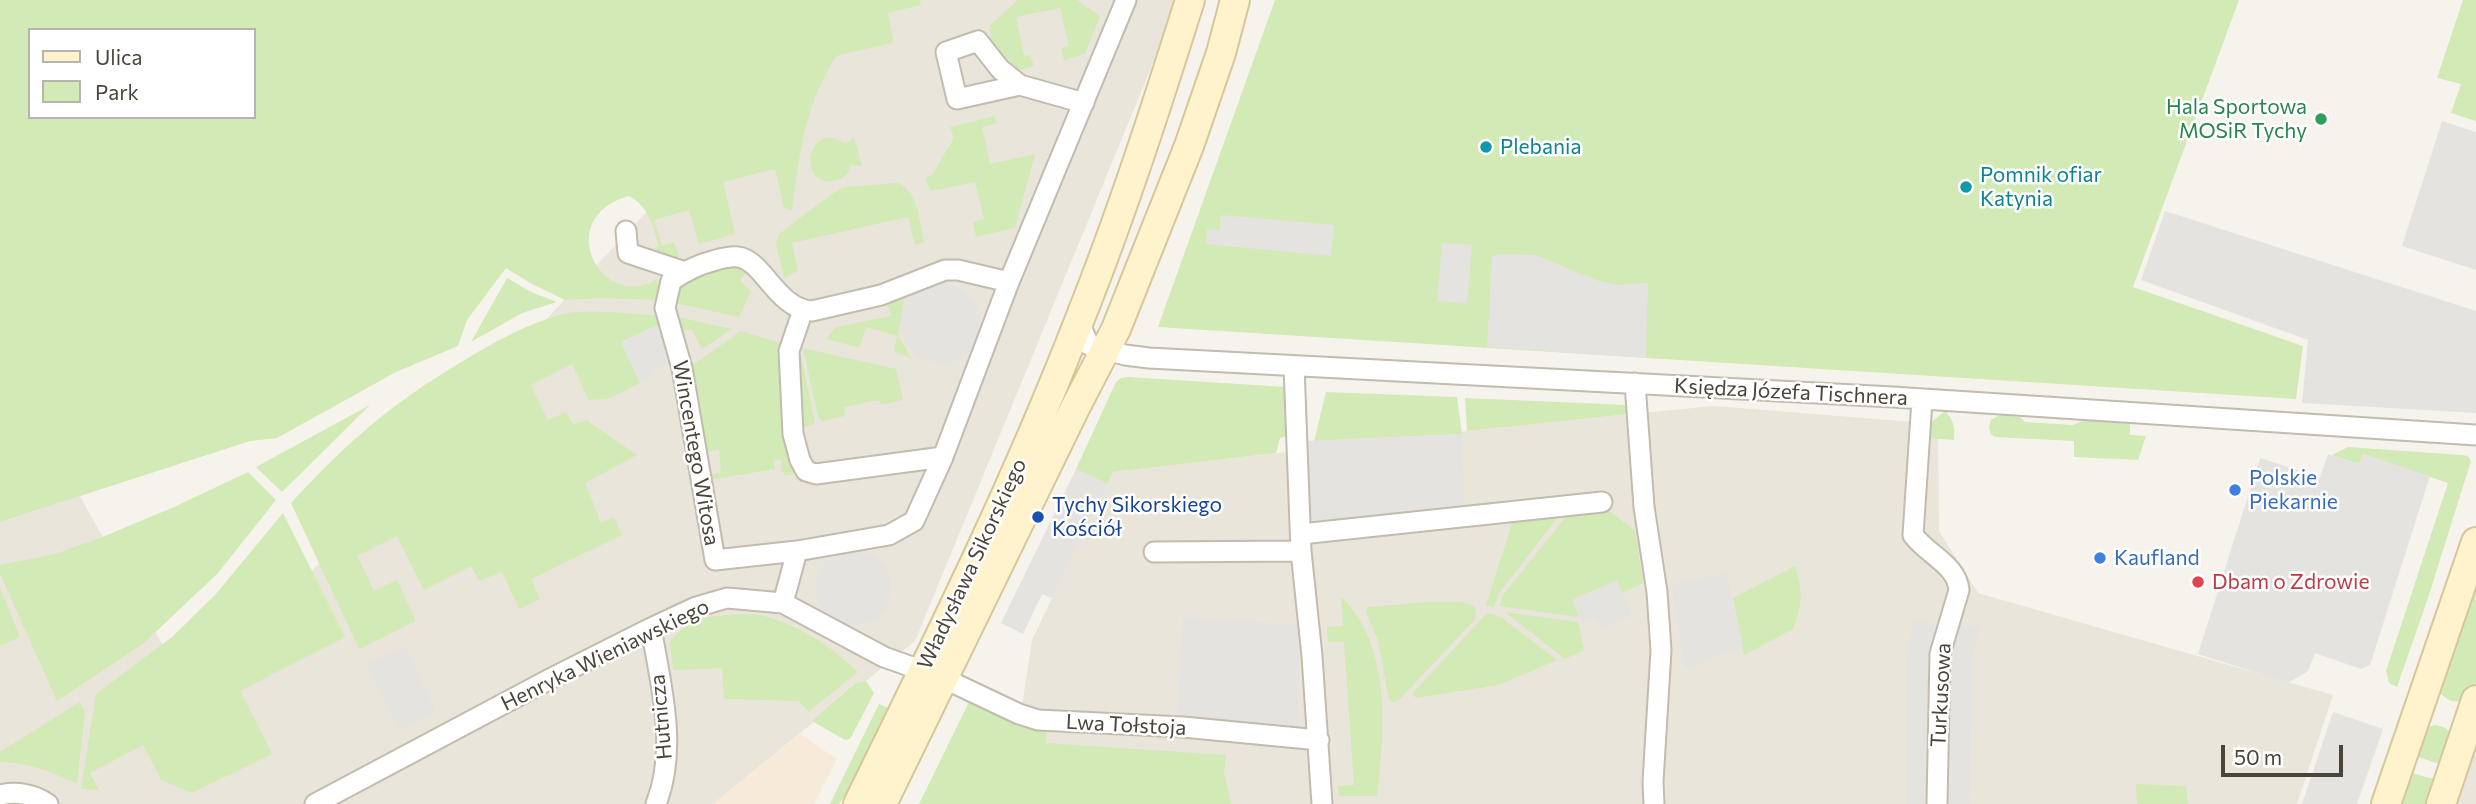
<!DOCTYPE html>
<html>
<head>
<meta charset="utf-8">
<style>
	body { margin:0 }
	#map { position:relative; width:2476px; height:804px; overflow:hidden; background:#f6f3ec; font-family:Commissioner,sans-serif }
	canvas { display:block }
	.legend { position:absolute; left:28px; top:28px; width:228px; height:91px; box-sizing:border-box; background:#fff; border:2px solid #b7b4b0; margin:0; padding:9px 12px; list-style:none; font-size:21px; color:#4b4439 }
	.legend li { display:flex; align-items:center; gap:14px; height:35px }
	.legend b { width:35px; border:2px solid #b7b4b0 }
	.scale { position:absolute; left:2221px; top:745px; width:122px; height:32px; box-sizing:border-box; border:4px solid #4b4439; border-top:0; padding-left:9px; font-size:21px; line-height:24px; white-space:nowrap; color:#4b4439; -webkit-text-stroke:5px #fff; paint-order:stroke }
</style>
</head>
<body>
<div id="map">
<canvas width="2476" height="804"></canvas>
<ul class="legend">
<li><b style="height:9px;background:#fff3cd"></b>Ulica</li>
<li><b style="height:19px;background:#d2eab5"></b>Park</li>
</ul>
<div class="scale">50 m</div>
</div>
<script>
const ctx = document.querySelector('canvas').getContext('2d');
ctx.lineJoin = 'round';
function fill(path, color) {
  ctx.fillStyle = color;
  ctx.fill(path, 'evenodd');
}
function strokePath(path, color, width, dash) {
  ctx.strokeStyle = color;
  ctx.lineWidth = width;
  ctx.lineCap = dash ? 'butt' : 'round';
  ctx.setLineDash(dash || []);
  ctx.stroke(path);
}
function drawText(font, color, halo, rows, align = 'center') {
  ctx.font = font + ' Commissioner,sans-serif';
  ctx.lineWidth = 5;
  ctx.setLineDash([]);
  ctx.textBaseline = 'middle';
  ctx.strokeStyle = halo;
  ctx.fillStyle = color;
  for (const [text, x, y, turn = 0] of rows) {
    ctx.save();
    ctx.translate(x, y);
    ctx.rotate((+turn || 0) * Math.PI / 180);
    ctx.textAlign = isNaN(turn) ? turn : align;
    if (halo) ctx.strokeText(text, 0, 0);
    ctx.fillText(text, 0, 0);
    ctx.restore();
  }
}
fill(new Path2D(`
	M844 0H1179L915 641 866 681 854 683 813 721 814 722 713 804H0V522L80 496 181 678 280 605Z
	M1714 406 1938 424 1939 531 1978 593 2333 695 2297 804H1007L1032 640 1112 472 1529 424Z
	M2476 735V804H2452Z`), '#eae5da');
fill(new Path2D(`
	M800 734 837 759 814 804H713Z`), '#f7ead8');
fill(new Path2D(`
	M0 0H920L921 5 888 13 893 38 892 43 836 56C804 106 800 153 792 210L784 208 775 169 723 182 735 234 699 244 689 210 654 220 662 246 674 242 679 257 661 263 656 247 659 246C652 224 649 207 629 196 550 218 603 314 657 279L659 300 599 298 565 300 532 284 506 268 467 320 458 346 396 372 277 438 250 441 0 522ZM30 30H254V117H30Z
	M1018 0H1077L1100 16 1085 54 1064 60 1061 48 1069 46 1060 8 1016 17 1024 56 1030 55 1034 66 1019 70 991 43 990 25Z
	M1275 0H2239L2133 287 2303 346 2296 399 1158 327Z
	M2463 0H2476V121L2451 113 2461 84 2437 78Z
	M994 116 997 123 982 127 990 164 1035 154 1015 228 976 237 973 222 984 219 975 182 931 191 925 179 932 175 954 138 950 127Z
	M854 137 862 166 851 165C849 172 845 178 837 180 796 192 805 117 846 144Z
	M898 183C919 192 919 222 924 242L915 245 908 217 792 243 798 271 784 278 776 243 779 234 829 196 844 187Z
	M725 267H741L748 272 740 280 751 292 739 317 670 302C677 280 706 273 725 267Z
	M507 278 531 292 557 302 522 313 471 342Z
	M905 295 898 336 912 359 894 351 897 336 866 327 861 343 858 347 826 339 836 327 891 316 887 302Z
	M612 312 661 316 662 323 621 342 640 383 607 399 589 400 572 364 531 385 548 420 566 412 574 425 586 420 637 455 585 483 601 523 614 517 622 535 531 579 540 599 519 609 502 572 479 581 471 566 424 590 397 536 357 556 374 591 397 580 416 621 359 649 291 503C346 443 392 403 463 361 494 342 528 323 564 314 579 310 597 312 612 312Z
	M673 316 732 329 702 349 691 329 676 334Z
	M741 331 783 344 798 473 785 476 781 469V460H774L775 469 709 480 708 475 721 472 719 450 705 452 690 367Z
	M799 345 815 423 799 430 796 349Z
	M803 348 896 369 903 400 881 405 879 400 844 407 845 416 822 421 818 417Z
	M1128 377 1286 387 1289 435 1280 438 1276 453 1113 472 1107 484 1076 469 1116 382 1121 378Z
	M1326 392 1457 397 1462 434 1314 441Z
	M1465 398 1628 405 1630 414 1467 431Z
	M370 405 282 492 256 467Z
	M1945 411C1954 421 1955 427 1954 440L1929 438 1930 423Z
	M2000 415 2020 417 2025 422 2073 425 2084 420 2130 424V435L2146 436 2138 460 2074 457V441L1995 437 1991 434 1989 427 1991 420Z
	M2348 447 2462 455 2468 456 2471 461 2428 598 2397 687 2389 683 2386 671 2448 483 2363 454 2359 464 2332 455Z
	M248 472 276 500 218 573 144 643 57 701 0 574V565L55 554 100 538 174 507Z
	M1602 505 1635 531 1643 583 1622 593 1617 581 1573 600 1579 617 1499 606 1504 594 1573 508Z
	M1564 509 1499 593 1494 607 1486 605 1515 514Z
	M283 513 345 637 240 691 272 754 192 793 161 780 143 745 90 773 99 790 81 789 96 694 172 637 215 595Z
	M1795 566C1803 592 1803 603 1793 629L1744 655 1733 598Z
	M2476 569V682L2470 697C2455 706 2444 701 2436 686Z
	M0 588 20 637 0 646Z
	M1341 596C1392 648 1385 729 1377 796H1338V786L1354 785 1344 642H1328L1327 627 1343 626Z
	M1428 602H1462L1475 607 1476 618 1399 700 1393 702 1389 699 1378 641 1366 612 1368 607Z
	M1505 612 1578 622 1584 650 1565 659Z
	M1489 613 1502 618 1557 660 1498 685 1416 698 1413 695 1414 692 1485 615Z
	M757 614C799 625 826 642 858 672L808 712 799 701 724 699 722 668 673 670 670 642C693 612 722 615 757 614Z
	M866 681 874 693 850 739 845 740 812 721 855 683Z
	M80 702 85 712 77 784C52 772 28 762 0 762V752Z
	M969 702 1019 726 1047 728 1046 743 1226 755 1224 771 1231 804H919Z
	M879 704 893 710 861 771 839 804H830Z
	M2434 725C2461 728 2451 748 2446 766L2412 755 2423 730Z
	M2406 771 2440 781 2432 804H2395Z
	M2136 784 2186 786 2188 804H2137Z`), '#d2eab5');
fill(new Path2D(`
	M2442 121 2476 132V270L2402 246Z
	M2165 211 2476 311V413L2302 403 2308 340 2141 280Z
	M1221 215 1334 225 1331 256 1206 244 1207 229 1220 230Z
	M1442 243 1472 245 1467 303 1437 301Z
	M1501 254 1535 255 1599 281 1618 285 1648 283 1646 358 1487 347 1492 256Z
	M901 323a40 40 0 1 1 80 0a40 40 0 1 1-80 0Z
	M662 323 673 362 650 371 652 376 640 383 621 342Z
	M1462 434 1464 505 1309 526 1305 441Z
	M2328 454 2359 464 2363 454 2430 476 2370 665 2361 669 2315 653 2308 671 2288 683 2198 654 2260 458 2320 477Z
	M1076 469 1107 484 1052 598 1042 594 1023 634 1001 623Z
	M815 588a38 38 0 1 1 76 0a38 38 0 1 1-76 0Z
	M1727 573 1743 646 1685 669 1671 584Z
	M1617 580 1632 616 1601 630 1595 618 1583 624 1572 600Z
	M1183 617 1300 625 1298 729 1177 719Z
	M1914 619 1939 625 1931 804H1907V652Z
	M1956 621 1980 627 1972 657 1970 804H1947V655Z
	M404 646 436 712 399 730 367 664Z
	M2333 712 2383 729 2357 804H2302Z`), '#e5e3e0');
const street = new Path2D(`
	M1020 85 957 99 946 52 978 41 1000 69 1020 85 1084 103
	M626 231 628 253 685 272
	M803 310 789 351 793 434 800 460 806 471 816 474 943 457
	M1079 322 1089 345 1125 355 1149 358 1893 397 2476 435
	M1294 366 1301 551 1312 656 1322 804
	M1635 383 1644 507 1657 592 1661 650 1653 782 1654 804
	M1922 400 1913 535C1928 555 1957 565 1959 590L1940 654 1937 804
	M1301 534 1602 502
	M797 551 715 560 682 368 665 308 671 281C685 271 700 264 716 260 723 258 731 256 738 257 763 260 777 309 812 311L881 295 945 270H958L1009 282
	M1154 552 1301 551
	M783 603 797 551 889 535 914 521 943 457 1009 282 1126 0
	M651 628C661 685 678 749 656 804
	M0 795C16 791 34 794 48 804
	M315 804 550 679 651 628 696 607 727 598 783 603 884 657 943 678 1019 714 1038 720 1183 727 1319 740`);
const secondary = new Path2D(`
	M858 804C936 645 1015 486 1079 321 1121 216 1156 108 1190 0
	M882 804 1075 408 1116 329 1189 146 1221 53 1235 0
	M2386 804 2476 542
	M2441 804 2476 700`);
strokePath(street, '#c2bbae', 23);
strokePath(secondary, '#d6c79b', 32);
strokePath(street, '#fff', 19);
strokePath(secondary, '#fff3cd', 28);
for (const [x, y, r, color] of [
	[2321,119,7,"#2e9e5b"],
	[1486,147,7,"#0f9aa8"],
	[1966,187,7,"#0f9aa8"],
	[2235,490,7,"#3f7fe0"],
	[1038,517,7,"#1a4fb4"],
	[2100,558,7,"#3f7fe0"],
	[2198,582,7,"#e0444e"]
]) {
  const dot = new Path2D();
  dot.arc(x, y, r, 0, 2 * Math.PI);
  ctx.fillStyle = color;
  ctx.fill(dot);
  strokePath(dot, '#fff', 2.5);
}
drawText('21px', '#27864d', '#fff', [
	["Hala Sportowa",2307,107],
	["MOSiR Tychy",2307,131]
], 'right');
drawText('21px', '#0d838f', '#fff', [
	["Plebania",1500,147],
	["Pomnik ofiar",1980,175],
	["Katynia",1980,199]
], 'left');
drawText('21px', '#4b4439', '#fff', [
	["Księdza Józefa Tischnera",1791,392,3],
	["Wincentego Witosa",696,453,80],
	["Władysława Sikorskiego",972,564,-65],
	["Henryka Wieniawskiego",605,655,-26],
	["Turkusowa",1941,695,-87],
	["Hutnicza",661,717,-95],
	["Lwa Tołstoja",1126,725,3]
]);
drawText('21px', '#366cbe', '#fff', [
	["Polskie",2249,478],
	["Piekarnie",2249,502],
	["Kaufland",2114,558]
], 'left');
drawText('21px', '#164399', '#fff', [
	["Tychy Sikorskiego",1052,505],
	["Kościół",1052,529]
], 'left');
drawText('21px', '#be3a42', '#fff', [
	["Dbam o Zdrowie",2212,582]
], 'left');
</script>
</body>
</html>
